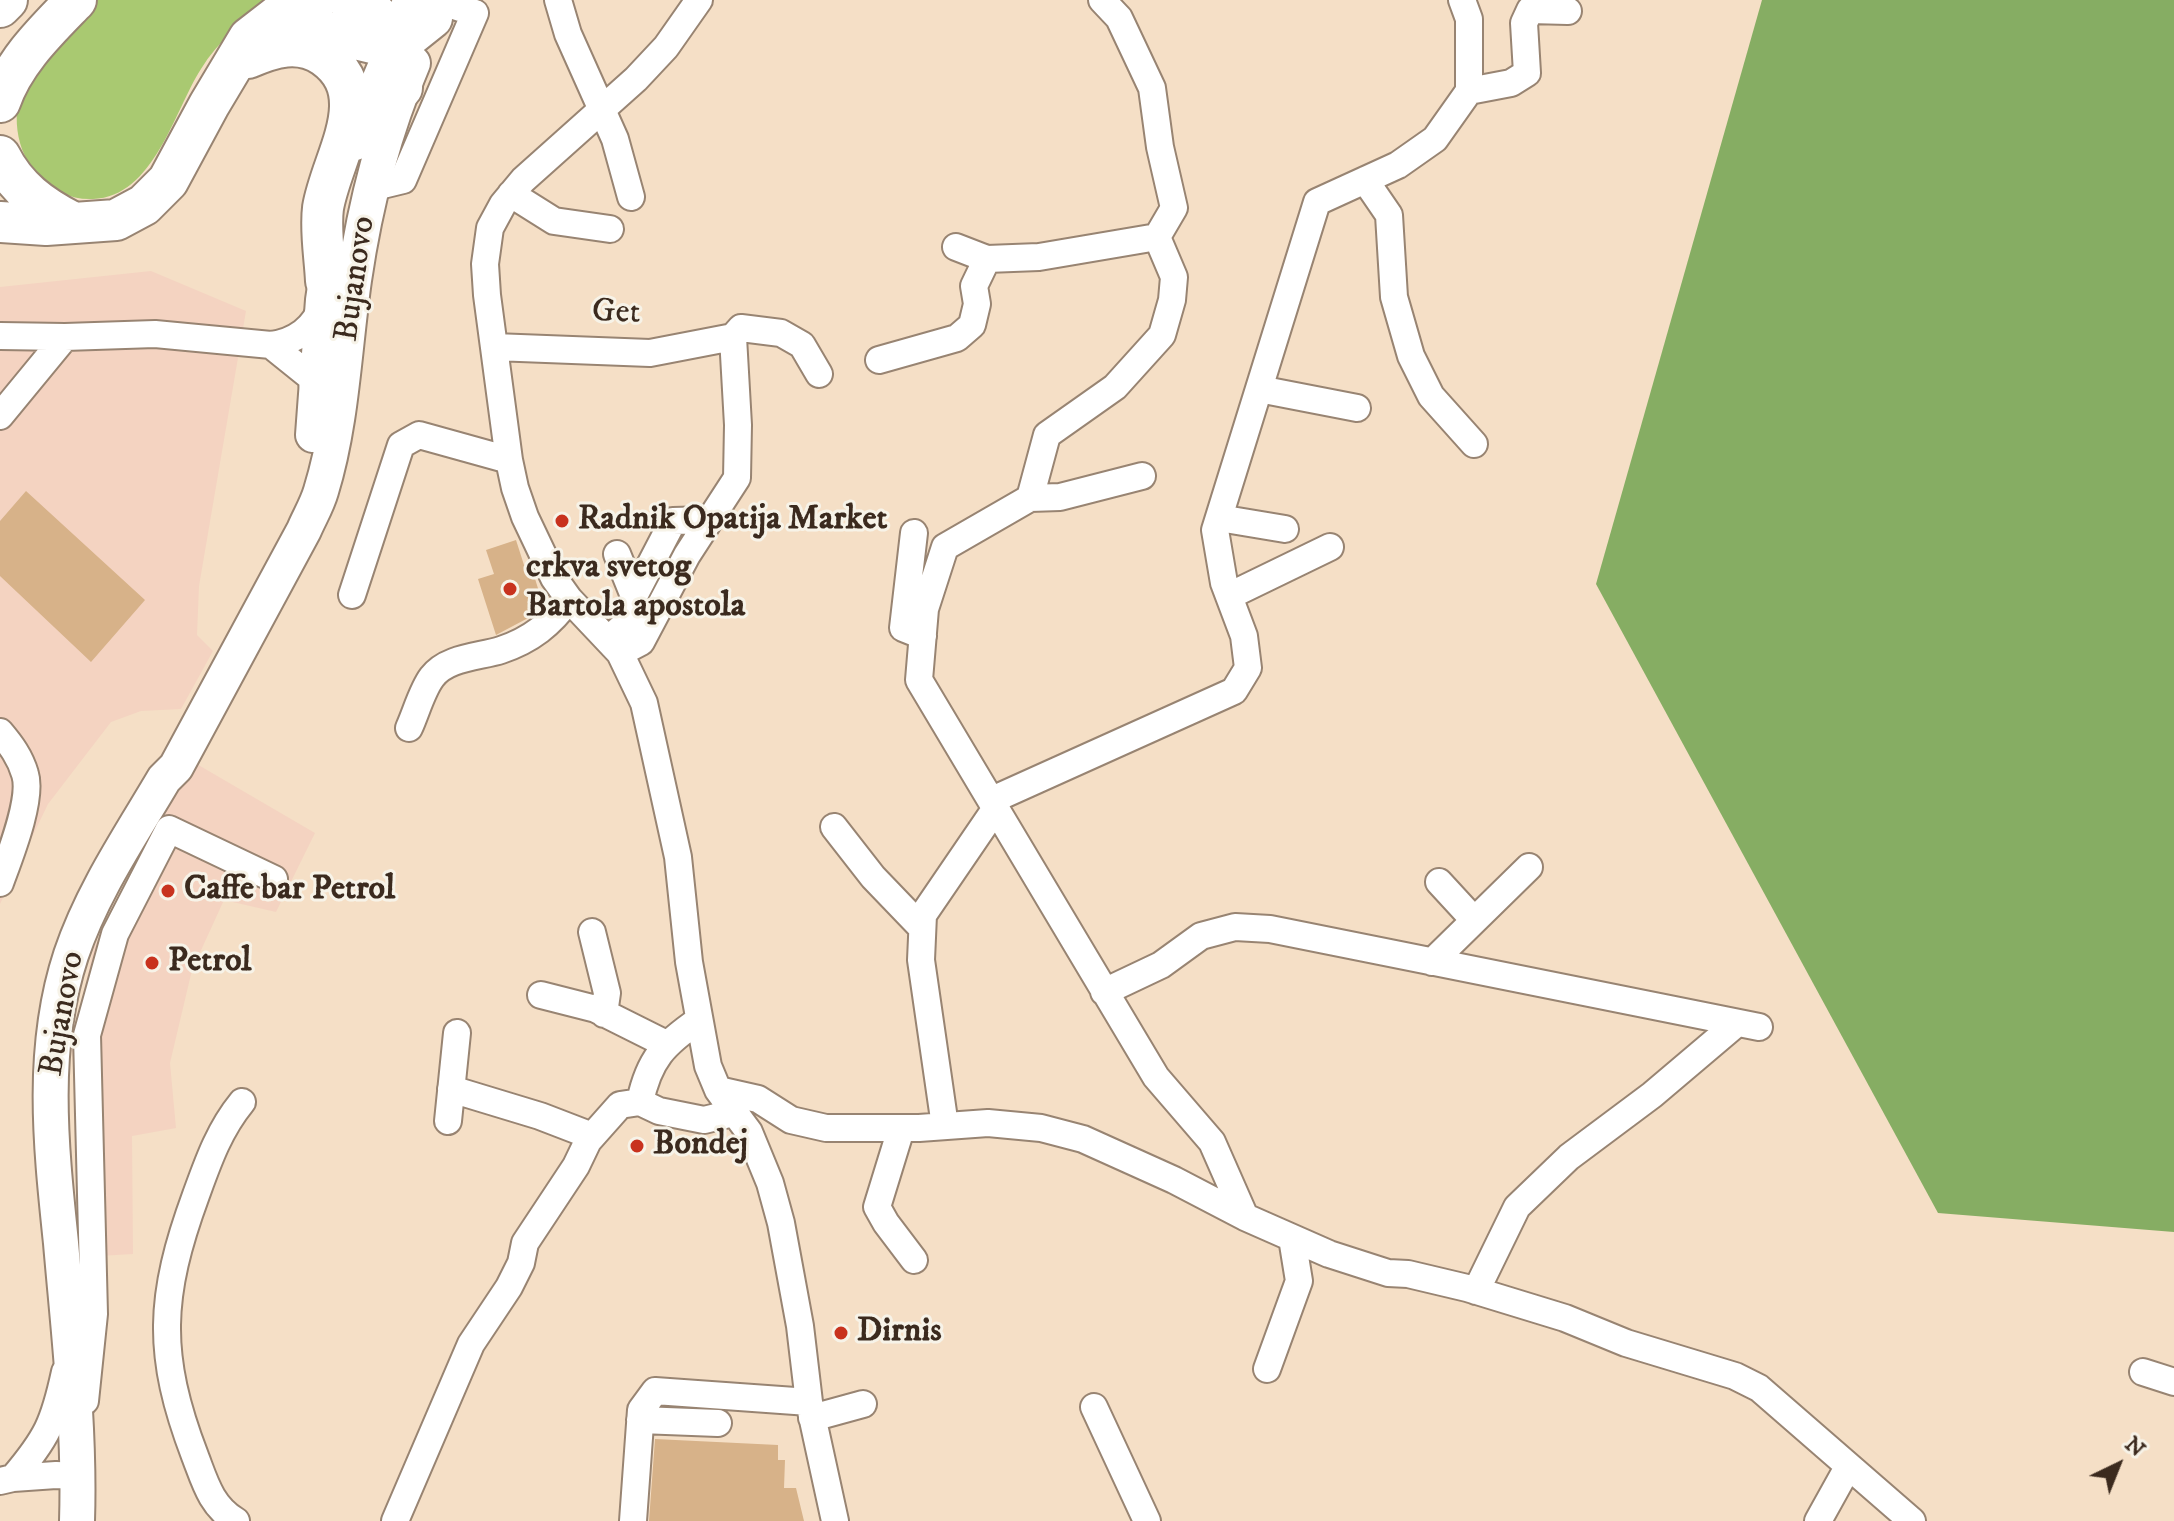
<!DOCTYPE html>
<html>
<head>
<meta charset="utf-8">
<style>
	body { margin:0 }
	#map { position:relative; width:2174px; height:1521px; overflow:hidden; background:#f5dfc6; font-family:"IM FELL DW Pica",serif }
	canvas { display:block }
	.north { position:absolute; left:2078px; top:1425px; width:80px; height:80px; -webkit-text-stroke:6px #f7f3e8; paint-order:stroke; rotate:43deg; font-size:22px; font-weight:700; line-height:32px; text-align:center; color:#3b2a1e }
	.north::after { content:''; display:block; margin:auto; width:28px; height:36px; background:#3b2a1e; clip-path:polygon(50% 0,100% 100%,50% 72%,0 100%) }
</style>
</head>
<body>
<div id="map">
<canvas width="2174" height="1521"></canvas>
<div class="north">N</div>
</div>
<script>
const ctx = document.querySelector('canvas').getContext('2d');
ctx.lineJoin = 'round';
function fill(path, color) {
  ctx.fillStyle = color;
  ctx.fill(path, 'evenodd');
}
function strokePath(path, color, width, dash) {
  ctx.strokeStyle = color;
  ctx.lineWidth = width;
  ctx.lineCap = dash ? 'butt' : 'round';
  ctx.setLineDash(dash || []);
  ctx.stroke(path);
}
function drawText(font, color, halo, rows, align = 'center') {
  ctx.font = font + ' "IM FELL DW Pica",serif';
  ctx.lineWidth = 6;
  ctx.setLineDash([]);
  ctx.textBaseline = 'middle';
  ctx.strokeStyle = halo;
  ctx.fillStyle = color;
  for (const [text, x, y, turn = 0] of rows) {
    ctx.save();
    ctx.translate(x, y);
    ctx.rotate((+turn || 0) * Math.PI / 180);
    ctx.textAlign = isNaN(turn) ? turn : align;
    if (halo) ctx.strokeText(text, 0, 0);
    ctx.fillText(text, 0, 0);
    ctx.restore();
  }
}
fill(new Path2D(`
	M151 271 246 311 199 586 197 635 213 651 181 709 141 711 111 722 48 804 0 904V287Z
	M195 763 315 833 276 912 224 900 192 970 170 1063 176 1128 132 1136 133 1254 82 1257 72 1044 94 947 144 848Z`), '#f4d3c1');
fill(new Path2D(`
	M92 0H269C244 20 218 41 201 69 174 111 154 197 93 199 71 200 54 191 39 176 15 152 10 110 26 80 30 72 39 64 45 56 61 38 76 19 92 0Z`), '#a9c971');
fill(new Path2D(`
	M1762 0H2174V1232L1938 1213 1596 584Z`), '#86ad63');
fill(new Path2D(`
	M26 491 145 600 91 662 0 576V521Z
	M516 540 524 565 529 563 532 569 541 598 533 601 536 612 530 617 496 635 478 579 494 574 486 550Z
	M655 1439 778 1445V1460H785L784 1488H796L804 1521H649Z`), '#d7b289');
const minor = new Path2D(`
	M558 0 568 34 615 139 631 197
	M699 0 666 47 636 79 523 180 503 204 490 228 485 264 487 295 509 460 515 488 525 517 554 578 569 599 620 653 644 703 678 857 689 962 708 1066 718 1090 749 1132 770 1183 781 1223 800 1326 809 1402 835 1521
	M1469 91 1511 83 1527 73 1524 23 1530 10 1568 11
	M1365 180 1389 215 1394 297 1411 356 1431 396 1474 444
	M370 188 403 180 475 13 439 1
	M511 194 554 221 610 229
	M1157 237 1174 277 1172 300 1162 335 1115 387 1047 435 1030 498 945 547 925 609 919 680 1156 1077 1212 1142 1245 1217
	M956 247 987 259 1039 257 1157 237 1174 208 1160 147 1152 88 1119 18 1102 0
	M0 336 65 337
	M733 337 741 328 781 333 802 345 819 374
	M494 347 650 353 733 337
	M879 360 957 338 972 325 977 304 974 286 987 259
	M1259 389 1357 408
	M314 399 312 378 271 345C294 342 316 328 322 304
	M0 416 65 337 155 334 271 345
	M1030 498 1060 497 1142 476
	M1219 518 1285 529
	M914 533 903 628 923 636
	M617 554 634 596
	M352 595 401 445 419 435 509 460
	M1229 596 1330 547
	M609 639 631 619 634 596 673 521 709 520
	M620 653 641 642 687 555 737 478 738 425 733 337
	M409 728C416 713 422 690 432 677 447 657 479 657 501 650 531 640 551 624 569 599
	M0 732C11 745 20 757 25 774 33 799 9 858 0 883
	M992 800 1234 691 1248 668 1244 636 1224 583 1215 530 1317 202 1398 165 1435 139 1469 91V19L1462 0
	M834 827 873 877 922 928
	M1439 882 1474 920
	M592 932 607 993 604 1014
	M1432 962 1529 867
	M1104 992 1161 965 1201 936 1235 927 1270 929 1759 1027
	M541 995 596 1009 666 1044
	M451 1089 540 1116 592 1136
	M718 1090 758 1099 791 1120 826 1128H919L988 1123 1041 1128 1083 1139 1174 1180 1245 1217 1329 1254 1388 1273 1408 1274 1467 1288 1565 1318 1626 1343 1735 1376 1759 1388 1912 1521
	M640 1102C649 1059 664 1044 699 1020
	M448 1121 457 1033
	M945 1126 921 960 923 915 996 808
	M901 1129 877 1207 886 1223 914 1260
	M1476 1291 1517 1207 1569 1157 1652 1095 1737 1023
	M1267 1369 1299 1281 1292 1238
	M2143 1372 2174 1382
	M85 1401 94 1314 87 1035 115 934 169 829 274 879
	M1094 1407 1147 1521
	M812 1418 863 1404
	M640 1420 718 1423
	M13 1478 56 1475 79 1476
	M0 1481 13 1478C47 1438 54 1423 65 1372
	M236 1521C211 1506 205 1482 195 1456 156 1354 159 1296 196 1195 208 1162 219 1130 242 1102
	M395 1521 471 1344 509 1287 521 1263 525 1243 576 1166 588 1141 620 1105 640 1102 659 1111 704 1120 733 1113
	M633 1521 641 1410 655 1391 809 1402
	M1818 1521 1848 1467`);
const major = new Path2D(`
	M355 143C370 94 396 49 410 0
	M313 435 323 300 330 253
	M77 1521C80 1428 69 1336 61 1243 51 1147 40 1049 71 955 92 892 131 835 164 779L176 767 304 530C309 518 317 505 321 491 342 423 344 350 354 280 365 205 383 133 413 63`);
const highway = new Path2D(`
	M348 0C376 8 399 32 403 61 404 70 402 79 402 88
	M0 7 7 0
	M290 31 314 29 385 46 412 34 432 18
	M248 58C273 47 299 39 324 56 379 95 331 158 323 208 320 231 325 258 326 281
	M0 102C14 61 47 30 76 0
	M0 156C16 188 41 206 72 222
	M0 222 46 225 116 220 144 205 168 181 209 105 249 38 280 14 317 0`);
strokePath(minor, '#988472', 30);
strokePath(major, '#988472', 38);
strokePath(highway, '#988472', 44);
strokePath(minor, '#fff', 26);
strokePath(major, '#fff', 34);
strokePath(highway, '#fff', 40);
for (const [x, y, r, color] of [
	[562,521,8,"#c8321e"],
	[510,589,8,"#c8321e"],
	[168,891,8,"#c8321e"],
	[152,963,8,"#c8321e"],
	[637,1146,8,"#c8321e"],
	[841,1333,8,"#c8321e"]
]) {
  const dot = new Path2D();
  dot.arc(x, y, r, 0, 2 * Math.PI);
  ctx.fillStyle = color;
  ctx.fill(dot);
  strokePath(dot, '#f7f3e8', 3);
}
drawText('34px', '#3b2a1e', '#f7f3e8', [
	["Bujanovo",357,279,-82],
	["Get",616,314,2],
	["Bujanovo",64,1014,-80]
]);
drawText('bold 34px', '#3b2a1e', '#f7f3e8', [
	["Radnik Opatija Market",578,521],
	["crkva svetog",526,569],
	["Bartola apostola",526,608],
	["Caffe bar Petrol",184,891],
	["Petrol",168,963],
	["Bondej",653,1146],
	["Dirnis",857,1333]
], 'left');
</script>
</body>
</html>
